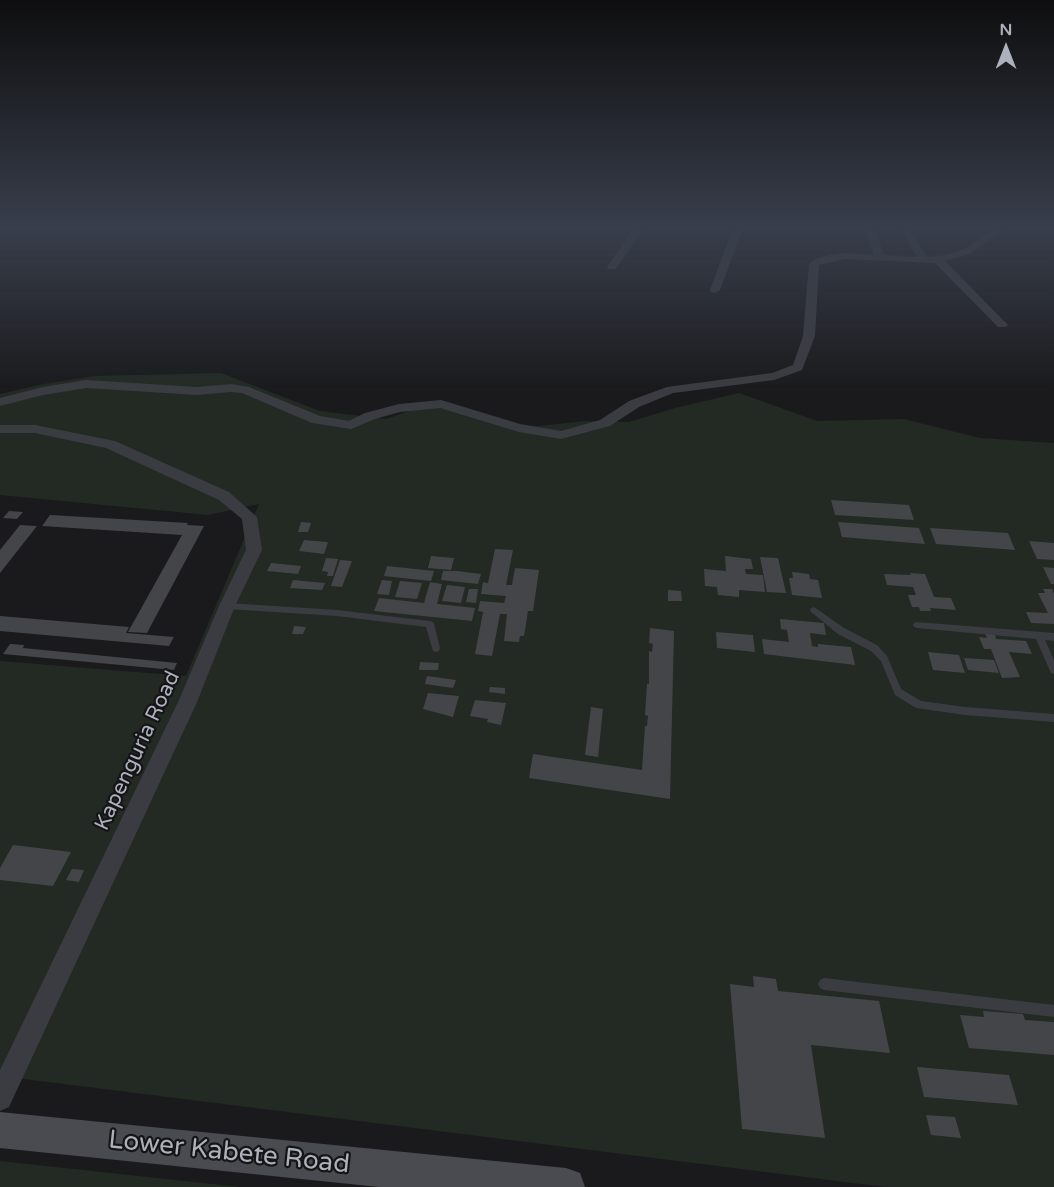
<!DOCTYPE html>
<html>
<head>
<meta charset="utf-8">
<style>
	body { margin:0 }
	#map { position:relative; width:1054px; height:1187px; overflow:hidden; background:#1a1a1c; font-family:"Varela Round",sans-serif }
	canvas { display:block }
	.north { position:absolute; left:976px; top:18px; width:60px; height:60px; -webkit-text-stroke:4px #151517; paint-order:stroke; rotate:0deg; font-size:16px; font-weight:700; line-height:24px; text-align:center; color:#adb1bb }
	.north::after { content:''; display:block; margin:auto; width:21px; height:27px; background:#adb1bb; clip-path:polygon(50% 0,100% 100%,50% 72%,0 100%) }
</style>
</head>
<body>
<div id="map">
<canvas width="1054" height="1187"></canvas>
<div class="north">N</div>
</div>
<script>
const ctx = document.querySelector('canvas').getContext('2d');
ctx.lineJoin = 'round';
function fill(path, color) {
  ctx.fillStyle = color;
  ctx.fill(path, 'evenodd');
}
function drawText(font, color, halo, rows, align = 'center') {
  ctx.font = font + ' "Varela Round",sans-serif';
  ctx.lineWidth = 4.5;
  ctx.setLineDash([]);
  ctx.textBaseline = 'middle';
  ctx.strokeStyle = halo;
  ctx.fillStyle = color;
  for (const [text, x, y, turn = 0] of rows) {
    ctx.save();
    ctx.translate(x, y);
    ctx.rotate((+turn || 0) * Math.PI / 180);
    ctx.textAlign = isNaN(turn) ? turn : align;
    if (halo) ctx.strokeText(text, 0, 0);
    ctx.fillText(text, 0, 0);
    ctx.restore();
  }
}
fill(new Path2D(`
	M221 373 320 411 386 419 435 402 530 427 585 421 629 422 675 408 739 393 817 421 904 419 980 438 1054 443V1187H885L0 1076V661L186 676 259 504 208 515 0 495V394L44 384 95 376Z
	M0 1161 240 1187H0Z`), '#222a23');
fill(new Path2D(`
	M831 500 909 505 914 520 835 515Z
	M9 511 23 512 17 519 3 518Z
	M50 515 188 523 187 525 204 526 147 633 128 632 182 535 42 526Z
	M301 522 311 523 308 532H298Z
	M838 522 919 528 925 544 842 537Z
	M20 525 37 526 0 573V550Z
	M930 528 1008 533 1015 550 936 544Z
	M304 540 328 542 324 554 299 551Z
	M1029 541 1054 543V560L1037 559Z
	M495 549 513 550 506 585H512L515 568 539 570 533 611H528L524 636H520L519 642 504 641 507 614H500L492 656 475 654 483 612 478 611 480 601 504 603 506 596 481 594 483 582 488 583Z
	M431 556 454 558 451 570 428 568Z
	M725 556 751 559 753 569H745L746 574 763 575 765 592 739 590V597L718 595 717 587 705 586 704 569 726 571Z
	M760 557 778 558 786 593 767 592Z
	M326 558 338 559 333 576H327L328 572 322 571Z
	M340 560 352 561 342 587 331 586Z
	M271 563 301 566 298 574 267 571Z
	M387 566 434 571 431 581 384 576Z
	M1043 567 1054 568V584H1051Z
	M443 571H457L481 574 478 584 441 580Z
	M792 572 809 574 810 579 818 580 822 598 792 595 789 578H793Z
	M910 573 925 574 934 597 951 598 956 610 930 608 931 611H920L919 607H912L908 595H916L913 587 887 585 884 574 911 575Z
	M293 580 325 583 322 590 290 588Z
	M382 580 392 581 389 595 377 594Z
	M400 581 422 583 417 599 395 597Z
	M430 582 442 584 437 604 475 608 472 621 374 611 379 598 424 603Z
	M447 585 465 587 461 603 442 601Z
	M469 589H478L476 603 466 602Z
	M1043 589H1052L1054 594V624L1031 623 1026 612 1048 613 1038 593H1045Z
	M668 590 681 591 682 601H668Z
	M0 616 129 627 126 633 174 637 169 646 0 631Z
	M780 619 824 623 826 635 810 633 812 646 818 647V644L851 647 855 665 764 654 762 639 789 642 787 630 781 629Z
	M294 626 306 627 303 634H292Z
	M650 628 674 631 670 799 529 778 533 754 642 770 645 726H647L648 716 645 715 647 684H649V651L652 652 653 644 649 643Z
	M716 632 753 635 755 652 717 648Z
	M985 633 995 634 996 639 1026 641 1032 654 1009 652 1020 677 1002 678 991 649H984L979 637 987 638Z
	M10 644 24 645 23 648 177 663 174 670 3 654Z
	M928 652 959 655 965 673 933 670Z
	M964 658 994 660 999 673 968 670Z
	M420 662 439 663 438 670H419Z
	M427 676 456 680 453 688 425 684Z
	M490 687 505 688V694L489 692Z
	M428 693 459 696 453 717 423 709Z
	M475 700 506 703 501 725 487 722 488 719 470 716Z
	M591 707 603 709 598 757 585 755Z
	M13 845 71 852 53 886 0 880V868Z
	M72 869 84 870 79 882 66 880Z
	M753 976 776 979 778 991 879 1001 890 1053 811 1045 825 1138 742 1129 730 984 754 987Z
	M983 1011 1023 1014 1025 1020 1054 1022V1055L969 1048 960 1015 984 1017Z
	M917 1067 1009 1075 1018 1105 924 1097Z
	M926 1115 955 1117 961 1138 931 1135Z`), '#444549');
fill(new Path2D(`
	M227 603 337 610 430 621 433 622 434 624 440 648 439 651 436 652 433 651 426 627 337 616 227 609 224 608 223 606 224 604Z
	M814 607 844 628 877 645 887 656 901 689 921 701 965 707 1054 714V722L965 715 916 708 895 695 881 661 871 651 838 634 811 612 810 610 811 608Z
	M917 622 1054 633V641L1045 640 1054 660V674L1051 673 1036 639 917 628 914 627 913 625 914 623Z
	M824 978 1054 1005V1017L824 990 820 988 818 984 820 980Z`), '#3b3c41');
fill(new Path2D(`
	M634 228H644L616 269H608L607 267Z
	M733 228H743L720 290 715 293 711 292 710 290Z
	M864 228H874L884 255 917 257 900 228H910L927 257C940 257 952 254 964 249 979 242 989 228 1006 228L971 253 945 261 1008 325 1006 327H998L935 263 845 259 819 265 815 336 802 370 774 380 673 393 639 407 610 426 561 439 519 432 440 408 400 412 375 419 351 429 312 423 242 393 231 392 197 395 86 388 43 395 0 406V398L43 387 86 380 197 387 231 384 249 387 320 416 349 421 365 413 399 404 441 400 520 424 561 431 600 420 629 401 667 387 772 373 793 365 803 336 809 264C826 250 853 253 874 255Z
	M0 425H35L115 441 229 492 257 517 262 550 235 606 197 702 9 1107 0 1111V1070L179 700 219 606 246 550 242 519 219 500 106 448 35 433H0Z`), '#3b3c41');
fill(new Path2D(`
	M0 1112 566 1168 580 1173 585 1187H379L0 1148Z`), '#494b51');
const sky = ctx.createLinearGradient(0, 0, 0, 394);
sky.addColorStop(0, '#0e0e0f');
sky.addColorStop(0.58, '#383e4b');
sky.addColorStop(1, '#383e4b00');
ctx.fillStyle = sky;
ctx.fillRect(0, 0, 1054, 394);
drawText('21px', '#adb1bb', '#151517', [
	["Kapenguria Road",138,751,-65]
]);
drawText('26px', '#adb1bb', '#151517', [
	["Lower Kabete Road",229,1153,6]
]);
</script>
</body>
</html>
